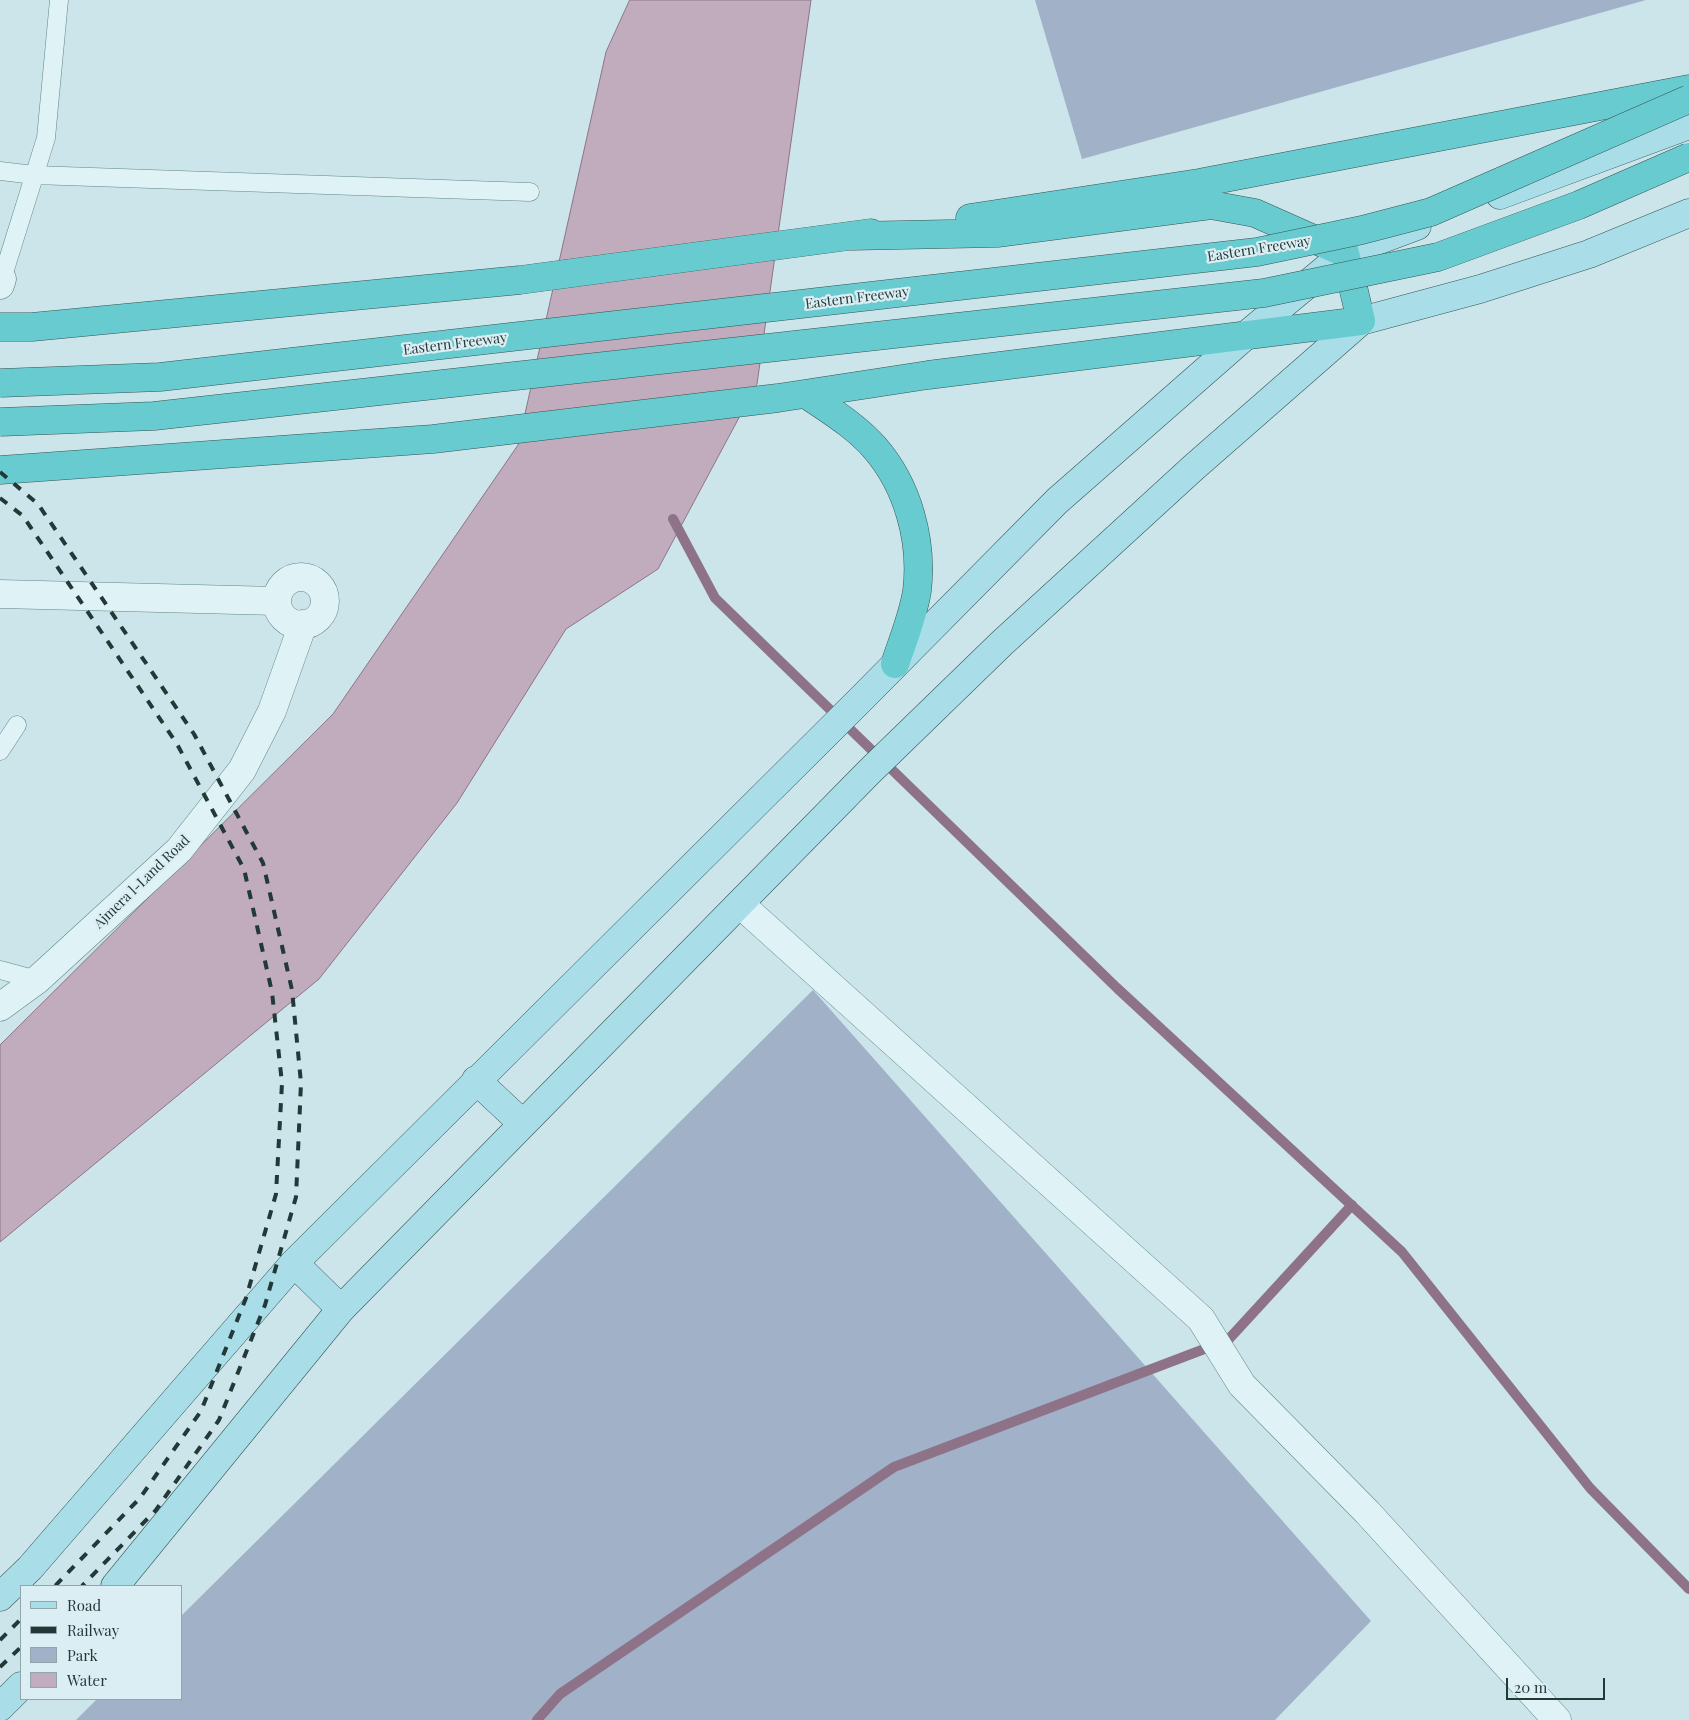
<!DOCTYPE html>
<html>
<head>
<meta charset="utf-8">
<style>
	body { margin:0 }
	#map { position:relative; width:1689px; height:1720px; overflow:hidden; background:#cce5eb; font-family:"Playfair Display",serif }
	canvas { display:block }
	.legend { position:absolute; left:20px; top:1585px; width:162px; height:115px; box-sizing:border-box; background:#dbeef3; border:1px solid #91a6a8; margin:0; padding:6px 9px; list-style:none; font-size:15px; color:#233938 }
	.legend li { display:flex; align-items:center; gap:10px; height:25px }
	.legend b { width:25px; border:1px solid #91a6a8 }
	.scale { position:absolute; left:1506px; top:1678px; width:99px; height:22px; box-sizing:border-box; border:2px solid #233938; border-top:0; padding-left:6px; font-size:15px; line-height:18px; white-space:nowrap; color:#233938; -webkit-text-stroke:4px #dbeef3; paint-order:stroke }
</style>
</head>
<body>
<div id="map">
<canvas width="1689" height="1720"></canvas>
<ul class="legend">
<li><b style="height:6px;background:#a9dee9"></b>Road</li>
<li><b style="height:6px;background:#233938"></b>Railway</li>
<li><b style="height:14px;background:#a1b1c8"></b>Park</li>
<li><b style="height:14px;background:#c0acbc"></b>Water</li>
</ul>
<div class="scale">20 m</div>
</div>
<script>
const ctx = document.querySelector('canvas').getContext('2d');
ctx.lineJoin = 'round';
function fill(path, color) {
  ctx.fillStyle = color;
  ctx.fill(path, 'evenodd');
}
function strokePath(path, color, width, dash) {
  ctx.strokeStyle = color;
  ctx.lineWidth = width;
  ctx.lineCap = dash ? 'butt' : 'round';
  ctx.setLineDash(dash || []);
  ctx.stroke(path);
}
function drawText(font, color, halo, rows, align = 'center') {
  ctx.font = font + ' "Playfair Display",serif';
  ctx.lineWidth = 4.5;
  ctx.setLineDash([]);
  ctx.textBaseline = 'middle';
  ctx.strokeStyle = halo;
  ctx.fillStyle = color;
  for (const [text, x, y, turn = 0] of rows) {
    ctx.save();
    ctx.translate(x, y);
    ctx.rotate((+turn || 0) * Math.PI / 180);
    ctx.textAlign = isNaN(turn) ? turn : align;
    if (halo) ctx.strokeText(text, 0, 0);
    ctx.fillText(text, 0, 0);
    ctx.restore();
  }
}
fill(new Path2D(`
	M1035 0H1646L1082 159Z
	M813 990 1371 1621 1275 1720H76L97 1699H181V1616Z`), '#a1b1c8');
const water = new Path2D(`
	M630 0H811L757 384 658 569 566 629 457 803 319 979 0 1242V1045L333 714 518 445 606 52Z`);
fill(water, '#c0acbc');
strokePath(water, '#8e7388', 1);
strokePath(new Path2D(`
	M673 519 715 598 1117 988 1402 1252 1590 1488 1689 1589
	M537 1720 560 1694 894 1467 1228 1340 1352 1205`), '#8e7388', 10);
const lane = new Path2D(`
	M0 171 34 175 530 192
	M2 279 46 138 59 0
	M0 751 17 725
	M0 970 37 980`);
const street = new Path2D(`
	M277 601a24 24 0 1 1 48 0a24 24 0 1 1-48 0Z
	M0 594 277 601
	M740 904 1201 1319 1242 1385 1367 1512 1557 1720
	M0 1007 37 980 179 850 242 770 272 711 303 624`);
const secondary = new Path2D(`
	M0 279H2L0 285`);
const primary = new Path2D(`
	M1500 195 1689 125
	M476 1080 522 1123
	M294 1263 341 1309
	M115 1586 341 1309 869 772 1002 643 1193 468 1361 321 1480 289 1589 254 1689 213
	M0 1597 30 1568 294 1263 862 698 1057 501 1244 337 1345 253 1417 226
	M0 1707 21 1686`);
const highway = new Path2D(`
	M970 218 1199 183 1689 89
	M0 327H32L520 280 871 233
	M806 394C829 410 856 426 875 448 908 486 923 541 917 591 913 616 903 640 895 664
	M0 470 433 439 778 398 928 375 1361 321 1345 253 1255 213 1211 205 997 233 852 236`);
strokePath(lane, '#618686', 19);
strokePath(street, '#618686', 29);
strokePath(secondary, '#446868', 29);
strokePath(primary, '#355553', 29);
strokePath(highway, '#355553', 29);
strokePath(lane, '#dff2f6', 18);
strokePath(street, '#dff2f6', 28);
strokePath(secondary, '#dff2f6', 28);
strokePath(primary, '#a9dee9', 28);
strokePath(highway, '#68cbcf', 28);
strokePath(new Path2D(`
	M0 472 38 504 194 734 263 863 292 990 301 1083 296 1197 265 1305 219 1420 156 1510 82 1586
	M0 498 23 516 177 744 244 869 272 992 282 1083 276 1194 246 1298 201 1411 140 1498 55 1586
	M0 1640 21 1619
	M0 1667 21 1647`), '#233938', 4, [9, 9]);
const highwayBridge = new Path2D(`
	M0 383 160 377 1257 252 1362 230 1431 212 1689 99
	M0 422 154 416 1264 293 1438 257 1579 205 1689 157`);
strokePath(highwayBridge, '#355553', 29, []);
strokePath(highwayBridge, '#68cbcf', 28);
drawText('14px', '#233938', '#dbeef3', [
	["Eastern Freeway",1259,249,-9],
	["Eastern Freeway",857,298,-7],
	["Eastern Freeway",455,344,-7],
	["Ajmera l-Land Road",142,882,-44]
]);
</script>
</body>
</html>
